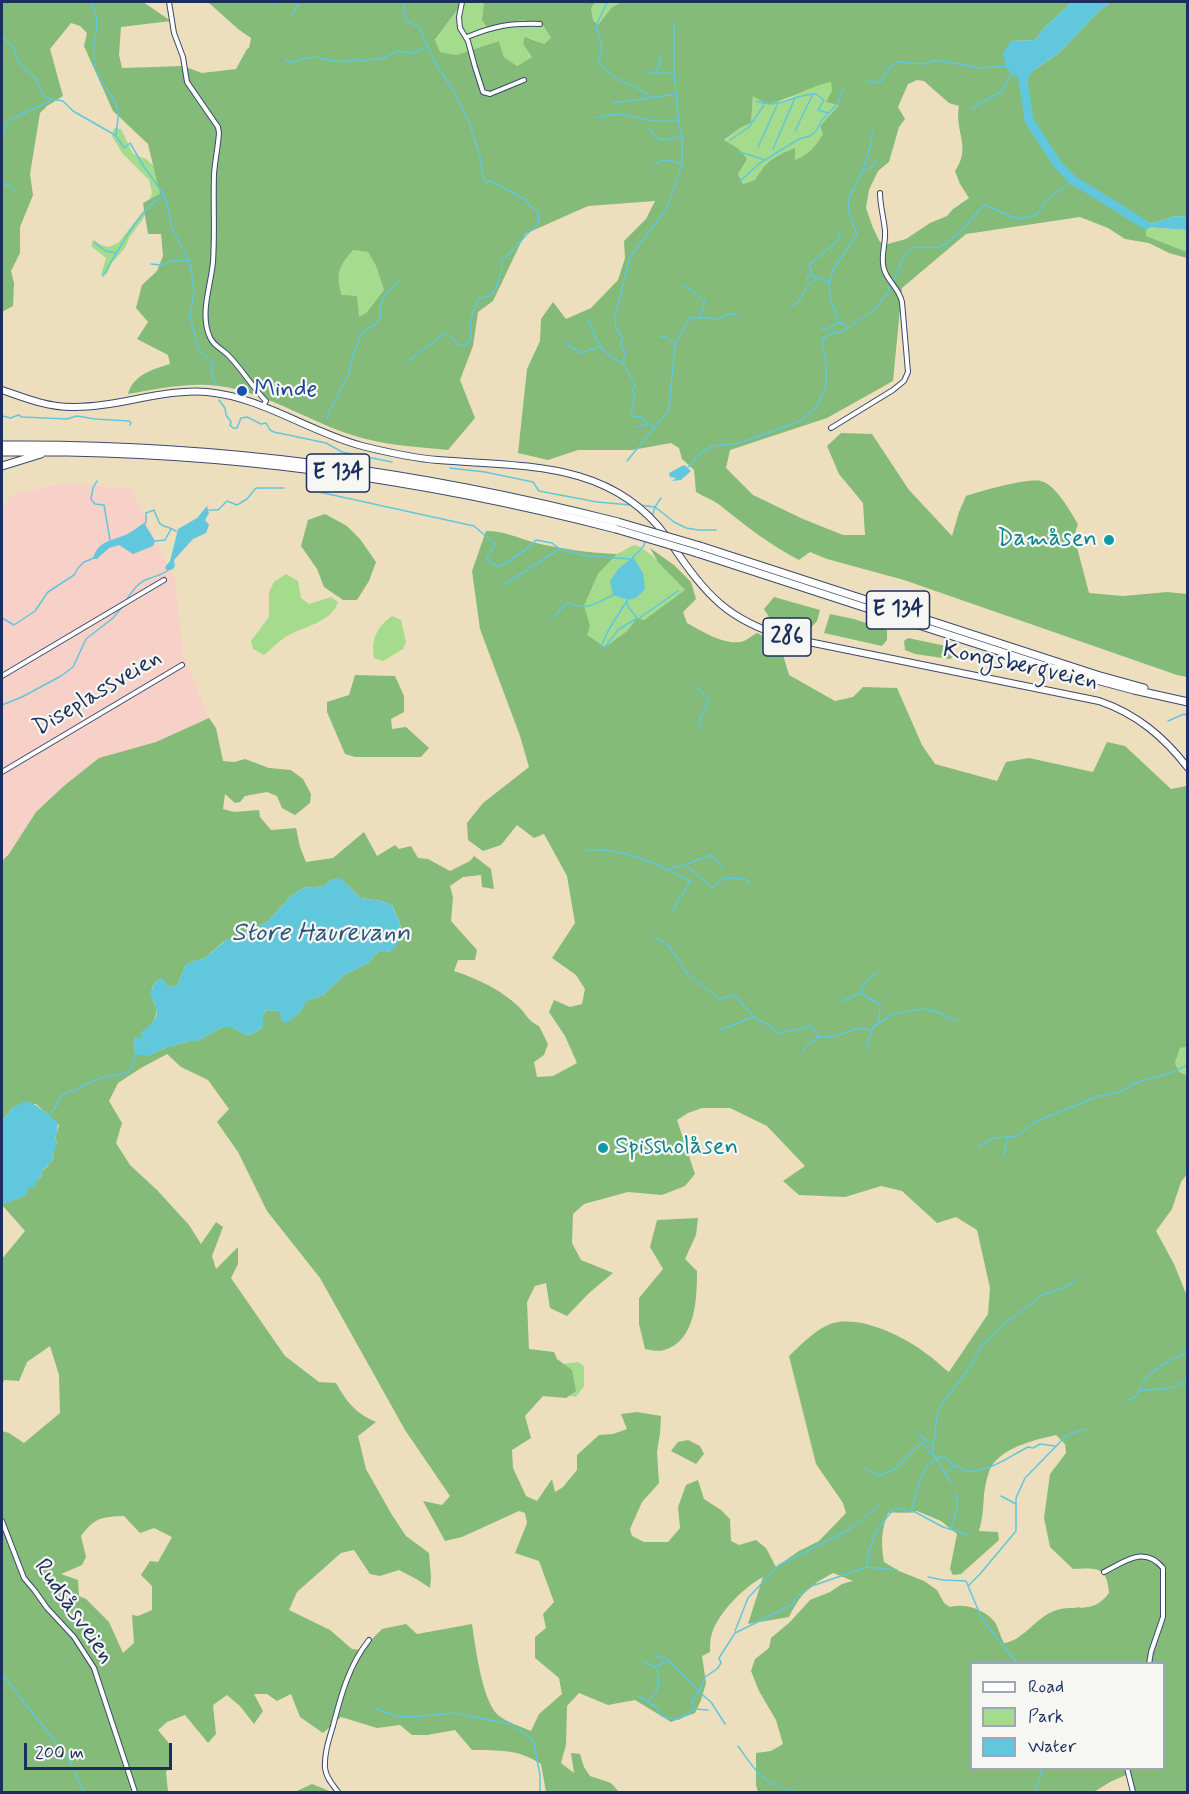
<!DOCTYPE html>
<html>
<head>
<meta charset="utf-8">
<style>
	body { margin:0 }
	#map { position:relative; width:1189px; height:1794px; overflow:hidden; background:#eddfbd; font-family:Mynerve,sans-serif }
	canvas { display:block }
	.frame { position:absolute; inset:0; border:3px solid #1b2f5e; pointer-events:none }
	.legend { position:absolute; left:970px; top:1662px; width:195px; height:108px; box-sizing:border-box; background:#f6f6f2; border:2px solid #9ea6b7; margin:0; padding:8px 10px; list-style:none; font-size:18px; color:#1b2f5e }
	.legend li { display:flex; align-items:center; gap:12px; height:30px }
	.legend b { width:30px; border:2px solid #9ea6b7 }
	.scale { position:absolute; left:24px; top:1743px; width:148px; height:27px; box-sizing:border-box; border:3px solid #1b2f5e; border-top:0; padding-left:8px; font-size:18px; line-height:21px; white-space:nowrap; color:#1b2f5e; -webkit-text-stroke:4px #f6f6f2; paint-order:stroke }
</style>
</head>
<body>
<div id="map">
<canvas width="1189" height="1794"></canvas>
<div class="frame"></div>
<ul class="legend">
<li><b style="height:8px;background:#fff"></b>Road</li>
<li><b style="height:16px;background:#a5db8d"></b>Park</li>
<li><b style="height:16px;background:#60c7dd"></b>Water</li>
</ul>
<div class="scale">200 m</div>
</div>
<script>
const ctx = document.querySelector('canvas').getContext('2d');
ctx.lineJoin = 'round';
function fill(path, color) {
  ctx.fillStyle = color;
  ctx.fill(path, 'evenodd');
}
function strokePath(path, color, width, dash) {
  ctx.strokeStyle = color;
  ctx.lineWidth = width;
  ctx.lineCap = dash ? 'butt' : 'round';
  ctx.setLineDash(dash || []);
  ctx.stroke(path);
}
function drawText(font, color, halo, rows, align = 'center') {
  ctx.font = font + ' Mynerve,sans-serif';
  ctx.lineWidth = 4.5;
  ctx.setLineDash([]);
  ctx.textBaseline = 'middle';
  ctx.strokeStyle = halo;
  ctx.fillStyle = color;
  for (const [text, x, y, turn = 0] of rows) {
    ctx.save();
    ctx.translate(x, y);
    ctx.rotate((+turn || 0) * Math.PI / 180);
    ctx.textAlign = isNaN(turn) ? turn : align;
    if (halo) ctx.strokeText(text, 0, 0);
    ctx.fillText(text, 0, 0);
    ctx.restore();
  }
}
fill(new Path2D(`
	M65 483 131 489 171 573 175 578 183 654 209 718 156 742 36 812 9 854 2 861V506L14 494Z`), '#f7d1c8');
fill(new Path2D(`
	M463 2H484L482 19 488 27 523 20 543 25 551 38 544 44 529 38 523 44 532 57 517 66 504 57 499 41 456 55 440 52 435 41Z
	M596 2H622L612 7 598 25 593 20 591 8Z
	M832 82V91L839 105 820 126 823 134C815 147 809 154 795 160V149L761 170 755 180 743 184 724 141 740 128 751 123 753 96 782 102 816 85Z
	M114 128 121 129 133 154 146 159 155 167 171 248 147 210 143 219 129 238 125 248 111 264 107 274 101 275 106 258 91 246 94 240 101 245 109 247 119 242 126 233 148 205 152 193 149 180 122 153 112 136Z
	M1145 227 1187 230V252L1145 236Z
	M353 250 368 252 376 266 384 290 366 313 359 317C346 301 332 287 341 265 343 260 349 254 353 250Z
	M634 545C650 548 673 578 685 590L644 620 637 618 627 631 605 647 586 635 584 606 598 574 617 554ZM633 558 643 573 619 568Z
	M286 574 298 581 301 598 309 604 331 597 338 602C331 623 304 626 287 636 279 641 271 649 264 655L253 649 251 641 269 617V592L274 582Z
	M392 616 401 620 406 642 403 649 383 661 374 658C371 639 377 627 392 616Z
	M1187 1047V1075L1179 1072 1175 1063 1180 1048Z
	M538 1351H547L555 1365 578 1362 584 1366V1386L576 1397 531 1389Z`), '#a5db8d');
fill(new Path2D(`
	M2 2H143L171 21 121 27 119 55 122 68 183 66 202 73 236 69 247 49 249 48 251 38 238 29 208 2H463L435 40 440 52 456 55 499 41 504 57 517 66 532 57 523 44 525 37 544 44 551 38 543 25 523 20 487 27 482 20 484 2H596L591 8 593 20 598 25 612 7 622 2H1072L1044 28 1035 40 1012 41 1034 70 1059 53 1098 12 1111 2H1187V217L1176 216 1146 225V236L1187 252V258L1169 253 1149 243 1125 239 1108 228 1080 217 966 234 902 288 893 381 827 418 730 450 726 468 753 495 803 519 843 535H865L863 503 839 474 827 446 841 433 872 434 909 490 952 536 959 512 966 496C982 491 1026 478 1041 481 1056 485 1070 511 1078 524L1074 536 1089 593 1123 596 1167 592 1187 594V677L1177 675 904 580 827 559 810 552 799 560C770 545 746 526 721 506 714 500 704 497 696 492L694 470 682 459 679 448 671 443 632 450H578L548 460 518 453 527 369 540 341 541 319 553 302 566 319 591 308 618 280 625 258 624 241 646 219 655 201 588 206 525 234 493 301 478 312 473 346 460 380 475 418 448 450C421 447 392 446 366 439 316 427 271 393 219 386 189 382 158 389 128 394 133 375 153 369 170 364L168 355 137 339 148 322 136 308 142 285 157 271 163 256 161 234H148L143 203 160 194 148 144 113 111 84 46 87 33 80 26 71 23 50 49 63 96 47 106 40 113 30 174 33 195 20 227V253L11 271 14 283 13 306 2 312ZM917 80 924 81 949 103 959 106C954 131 972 147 955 171L960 184 969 198 953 209 947 216 930 223 906 239 884 245 880 242 873 228 866 208 869 190 878 171 889 162 899 127 905 119 898 107 908 84ZM831 82 832 91 826 102 839 105 820 126 823 134C815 147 809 154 795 160V148C775 156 766 161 755 180L743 184 738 174 747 159 739 149 724 140 740 128 751 123 753 96 766 104C791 100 807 87 831 82ZM353 250 368 252 376 266 384 290 366 313 359 317 357 296 342 295C335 274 339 266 353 250Z
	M325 514 347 526 360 539 376 562 369 581 357 600H343L324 587 317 569 301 546 308 520Z
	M486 531C506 531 517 538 536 543 562 549 590 553 617 554L598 574 584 606 590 626 587 635 605 647 627 631 637 618 644 620 685 590 658 562 650 548 674 565 691 582 696 599 683 612 687 623C702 631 726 647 744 641 748 639 753 635 757 633L780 645 789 675 835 701 853 697 863 687 897 688 922 745 935 764 997 781 1006 762 1029 758 1093 772 1107 742 1125 746 1171 789 1186 786 1187 787 1188 1047 1180 1048 1175 1063 1179 1072 1187 1075V1174L1181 1182 1172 1209 1156 1231 1174 1264 1187 1296V1792H1136L1134 1787 1126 1775 1110 1782 1094 1792H758L756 1785V1753L771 1751 783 1744 776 1720 759 1691 751 1671 755 1659 769 1648 771 1638 790 1622 810 1600 830 1592 842 1584 853 1581 833 1573C809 1586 801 1593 789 1617L748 1624 763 1577C744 1587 719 1612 712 1633 710 1639 710 1646 710 1652L702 1656 706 1683 701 1700 695 1713 671 1722 635 1700 608 1705 579 1693 567 1706 566 1745 561 1763 574 1773 571 1753 580 1754 584 1767 590 1776 611 1783 619 1792H546L541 1764C515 1748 501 1751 472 1750L455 1730 427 1735H412L400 1725 377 1728 341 1717 323 1733 300 1717 291 1694 277 1701 267 1694H254L263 1711 254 1724 240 1706 227 1695 213 1705 216 1734 208 1743 185 1715 167 1722 158 1730 172 1747V1760L166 1772 168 1792H2V1431L9 1433 24 1443 60 1413 59 1375 50 1346 27 1362 19 1381 4 1380 2 1387V1259L25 1231 2 1205 26 1195 27 1189 42 1176 41 1172 48 1166 49 1162H52L54 1149 57 1143 55 1135 57 1133 59 1125 36 1104 12 1108 2 1121V861L9 854 36 812 65 785 99 758 156 742 209 718 216 728 223 761 234 762 245 759 269 768 291 770 303 779 311 794 310 803 295 815 282 808 277 796 267 792 245 796 240 802 235 803 225 794 223 809 234 812 259 810 260 817 271 830 296 828 300 847 306 862 333 858 364 832 377 856 395 845 399 849 411 846 418 858 428 859 450 871 470 861 474 856 491 869 494 889 482 887 481 875 463 877 450 886 453 897 451 921 477 950 475 960H458L454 971C478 979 500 989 519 1007 528 1016 527 1020 539 1026L548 1044 544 1055 534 1062 537 1077 553 1076 577 1063 565 1036 549 1012 554 1000 570 1007 582 1004 585 989 576 975 552 958 575 923 567 876 544 834 534 838 517 825 501 845 483 851 468 840 467 823 483 803 529 767 520 736 480 629 472 571ZM336 879 349 886 360 898 382 901 392 905 400 923 401 930V937L394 948 388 952H378L373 957 370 962 344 975 323 995 306 1001 299 1013 287 1022 283 1018 279 1011 266 1010 263 1017V1027L251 1035 244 1034 232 1027H223L197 1041H190L168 1047 152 1054 135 1055 134 1040 136 1037H142L143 1031C153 1026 156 1018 157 1008 151 999 149 992 155 982L161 979 167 986 174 987 178 984 185 966 191 962 205 958 223 942 267 922 292 895 304 888 324 886 331 880ZM167 1054 181 1067 208 1080 229 1109 217 1122 238 1152 267 1211 320 1278 405 1430 450 1496 442 1505 423 1501 445 1541 462 1537 519 1511 525 1513 527 1523 515 1553 539 1561 554 1602 543 1614 546 1628 535 1637V1658L559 1678 562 1694 539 1714 531 1731C523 1727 503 1721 497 1714 482 1699 475 1645 472 1624L417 1634 406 1624 382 1629 361 1650 352 1649 330 1630 289 1610 297 1592 341 1553 354 1550 370 1574 380 1576 399 1570 418 1580 430 1588 431 1577 429 1553 406 1536 392 1515 366 1469 358 1436 376 1422C356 1414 346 1401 336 1383L319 1382 285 1356 231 1278 238 1264V1247L216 1269 212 1256 223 1227 216 1222 201 1244 189 1225 157 1190 130 1165 116 1143 122 1123 109 1101 118 1083 141 1068ZM702 1108H730L767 1126 805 1166 783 1181 799 1195 845 1197 881 1186 902 1191 937 1223 956 1217 977 1230 990 1288 988 1314 949 1372C943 1368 938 1362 931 1357 908 1339 869 1318 838 1322 819 1325 802 1344 789 1356L816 1464 843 1503 846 1513 819 1541 799 1551 776 1567 766 1548 756 1540 739 1545 731 1541 730 1519 721 1510 704 1499 698 1480 686 1485 678 1507 680 1528 668 1542H644L632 1536 630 1529 642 1502 659 1483 657 1452 660 1433 661 1416 637 1412 621 1414 627 1429 613 1434 599 1435 577 1455V1470L563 1487 555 1492 552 1479 537 1501 526 1496 513 1468 512 1450 531 1438 525 1416 543 1396 566 1398 576 1391 572 1370 557 1359 554 1352 529 1349 527 1302 535 1286 546 1283 550 1308 567 1316 589 1293 613 1273 581 1260 572 1243 573 1214 584 1204 628 1192 662 1195 685 1186 695 1174 677 1120 688 1113ZM1056 1435 1065 1444 1066 1453 1050 1474 1044 1518 1050 1547 1073 1569C1097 1568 1107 1566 1109 1593 1092 1616 1075 1603 1054 1611 1035 1618 1023 1641 1004 1643 1000 1636 998 1626 994 1621 983 1609 965 1603 950 1607L944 1603 937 1590 924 1581 899 1571 884 1562C881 1545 881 1530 888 1513 898 1511 907 1515 917 1511L941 1521 957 1534 950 1569 953 1575 961 1574 999 1540 998 1532 979 1531C983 1518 983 1508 984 1495 985 1486 988 1470 993 1464 1007 1446 1035 1440 1056 1435ZM124 1516 140 1533 154 1528 172 1537 158 1562 150 1561 141 1575 152 1586V1610L138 1616 132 1615 134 1643 123 1653 109 1622 86 1599 79 1596 78 1580 61 1574 82 1565 86 1557 81 1536C95 1517 102 1517 124 1516ZM972 1664H1164V1768H972Z
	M774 597 820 610 817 621 810 629 788 625 769 617 764 609Z
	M830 614 854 619 887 630V640L882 646 824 633Z
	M908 638 951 647 955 655 950 659 915 654 905 650 904 641Z
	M355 675 395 676 404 696V712L391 719 392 729 406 727 429 748 421 757H355L345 754 327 712V702L349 695Z
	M698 1218 696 1235 685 1259 697 1271C697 1298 696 1341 664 1350 659 1352 650 1350 645 1349L639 1324V1298L663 1269 650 1247 657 1220Z
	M688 1440 700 1446 704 1454 696 1464 671 1451 678 1442Z
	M312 1784 332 1792H295Z`), '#84bb78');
fill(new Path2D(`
	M1072 2H1111L1098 12 1059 53 1034 70 1024 84 1006 68 1003 53 1011 41 1035 40 1044 28Z
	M1176 216 1187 217V230L1145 227 1146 225Z
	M684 465 691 471 681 480 672 481 676 478 670 477 669 473Z
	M207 506 209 513 205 520 209 525 206 533 193 539 174 560 175 566 173 569 167 571 165 567 170 561 178 529 197 518Z
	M144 523 155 541 153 546 133 554 119 545 109 548 97 559H93C98 538 117 541 131 532 136 529 139 526 144 523Z
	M633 557 643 573 645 589C632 603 631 601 613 595L610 581 619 568Z
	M339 878 344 881 360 898 382 901 392 905C394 911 398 917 400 924 403 933 399 950 387 952 384 952 381 952 378 952L373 957 370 962 344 975 323 995 307 1001 299 1013 287 1023 282 1021 279 1011 266 1010 263 1017V1027L251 1035 244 1034 232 1027H223L197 1041H190L165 1048 149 1056 135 1055 134 1040 136 1037H142L141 1032C149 1027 160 1018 156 1007 155 1003 151 998 150 994L155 982 161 979 165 980 167 986 174 987 178 984 185 966 191 962 205 958 225 941 267 922 292 895 304 888 324 886 331 880Z
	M25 1101C39 1104 46 1115 58 1122L57 1134 55 1136 57 1143 52 1158 54 1159 41 1172 42 1176 37 1180 35 1186 27 1189V1195L2 1205V1121L12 1108Z`), '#60c7dd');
strokePath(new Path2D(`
	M90 2C105 25 90 39 94 61 97 84 115 93 118 112 119 119 116 129 116 136L124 148 130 143 144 167 165 196 172 229 190 262 194 290 190 317 199 350 214 364 211 375 217 385
	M403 2 405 17 408 22 419 27 436 64 454 92 468 119 480 156 482 173 486 183 490 181 493 182 526 200 530 206 538 212 539 220 537 226 528 233 511 252 501 261 502 270 495 290 490 296 481 298 477 301 470 323 471 338 465 346 458 345 455 340 446 333 414 356 408 362
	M607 2 597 24 596 30C603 39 602 51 599 61 606 74 619 80 631 85 638 88 646 94 653 98
	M272 5 275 2
	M291 16 300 2
	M2 36 13 47 20 64 36 79 45 98 63 101 73 111 115 135
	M285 58 289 62 292 63 301 59 316 57 326 60 346 62 356 59 361 61 384 58 397 51 416 53 421 48H426
	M657 72 661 55
	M646 73H674
	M866 81 873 83 882 81 887 71 896 62 925 64 935 60 981 68 1007 66
	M756 101C777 110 794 94 816 94L824 100 818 110 828 113
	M613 103 676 94
	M972 108 1001 92 1013 72
	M596 118 615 114 625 115 655 121H678
	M649 129C661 146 664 138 682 137
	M795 131 813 94
	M2 135 7 123 12 119 50 101
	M730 140 749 127 764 105
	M758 147 777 105
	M773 149 795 98
	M740 152 765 160
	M653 166C662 158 672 159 682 165
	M863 171 873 166 876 161
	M739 182 760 163 799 139 810 136 816 131 822 120 839 102 841 93 844 90
	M2 183 10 186 15 190
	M93 242 106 251 116 253
	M1186 254H1188
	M151 264 161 265 172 261 188 260
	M103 276C114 257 144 201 165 196
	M816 278 812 274 809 265 837 241 841 232
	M806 280 810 274
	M684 285 705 301 700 317
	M829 285 833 270 857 234C850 218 845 208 851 191L854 190C863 171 870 153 873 132
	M792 305 798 303 808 285 819 277 829 283 830 298 839 322 848 327
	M588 320C597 341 600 353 621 362
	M821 329H827L839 322
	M660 337H665L675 344
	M565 343 581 353 599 347
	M219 400 225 408 226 415 231 422 230 425 233 428H237L241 418 247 417 261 424 266 423 270 430 274 432 326 443 342 452 392 462
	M2 416 11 418 18 415 22 417 67 419 77 416 95 419 129 421 131 423 130 425
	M328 419V414L349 373 353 355 362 332 375 325 380 318V307L386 293 400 281
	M636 427 647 424
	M655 428 641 417 633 416 631 412 635 396 632 390 635 385 623 363 625 351 620 344 623 338 616 328 615 317 630 257 667 208 682 165V137L679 125 674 72V21
	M627 461 669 410 675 344 690 318H711L715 320 729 314 738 315
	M688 467 702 452 712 446 739 443 801 421 817 406 826 386V366L822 339 833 333 842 332 874 310 887 294 904 257 914 247C921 247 930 249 938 247 953 244 972 217 984 205L1018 219 1037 215 1045 201 1073 180
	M450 468 485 472 533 482 539 491 597 502 631 505
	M97 481 93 488 91 499 95 504 104 505 110 540
	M319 492 474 526 495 544 486 560 499 567 527 549 536 540 552 543 560 549 587 556 631 559
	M639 505 655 507 674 522 686 528 699 530H716
	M209 510H218L227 501 237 505 247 499 256 488H284
	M652 517 655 507 661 498
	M145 524 146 521V513L154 510C163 533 159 521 176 531
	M155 541 165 540 171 529
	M633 557 644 546 645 541
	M503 585 558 550
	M126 600C132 592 138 582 148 579 155 576 160 576 167 571
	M2 618 14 625 35 611 48 592 74 575 78 568 84 562 94 558
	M553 618 567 603C588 610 596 604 613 595
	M638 619 678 591
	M605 647 618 630 637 618 627 605V600
	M599 651 608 631 626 602
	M696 686 709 700 698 723 702 729
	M2 705 22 697 61 676 73 667 86 639 113 618 122 607
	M1168 721 1184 714 1188 716
	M586 850C623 847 657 864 690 881L673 910
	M687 864 711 855 723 868
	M669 870 674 867 685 865 713 888 723 878 746 879 750 884
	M654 937 668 945 687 973 719 999 735 995 754 1017 773 1028 777 1034 811 1026 819 1037 835 1036 860 1028 871 1030
	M861 993 863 986 876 972
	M840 1002 861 993 880 1005 879 1022
	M720 1030 753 1017
	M866 1049 873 1027 893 1014 922 1009 938 1012 957 1021
	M803 1052 806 1046 819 1037
	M48 1117 58 1104 57 1103 61 1096 71 1091 74 1092C81 1085 95 1080 105 1077 121 1073 133 1078 135 1055
	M979 1146 994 1138 1017 1136 1035 1122 1099 1096 1120 1092 1135 1083 1170 1073 1188 1065
	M1003 1156 1008 1137
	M1141 1391 1177 1387 1188 1377
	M1126 1400C1143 1398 1137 1385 1147 1377 1159 1365 1172 1358 1188 1352
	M917 1434 932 1444
	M925 1444 929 1453 933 1455
	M936 1458 951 1483
	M938 1458 943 1456C950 1462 958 1469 967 1471 988 1473 1010 1456 1028 1447L1033 1448 1040 1444 1055 1446
	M866 1468 878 1476 895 1469 925 1439
	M949 1472 954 1466
	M1001 1496 1016 1504
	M911 1511 920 1480 928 1465 936 1458 932 1454 938 1409 970 1367 982 1345 1002 1326 1042 1295 1060 1289 1072 1283 1078 1278
	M951 1528C955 1516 961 1504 954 1492
	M867 1566C870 1538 875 1531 893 1510L896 1508 915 1512 943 1527 969 1535
	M928 1577 943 1580 966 1581 982 1619 1018 1664
	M969 1585 980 1574 1016 1531V1498L1025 1478 1067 1435 1085 1429
	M735 1631 748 1598 779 1565 849 1530 878 1506
	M655 1656 666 1658 697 1689
	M643 1661 655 1667 667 1661
	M2 1674 68 1758 84 1792
	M699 1692 711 1702 725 1724
	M637 1695 656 1707 662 1716 673 1719H679L695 1709 708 1710
	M648 1701C660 1690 660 1686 657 1670
	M374 1708 396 1716 413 1717 454 1713 510 1724 533 1740 540 1775V1792
	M695 1709 692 1704 693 1699 701 1688 705 1677 717 1669 721 1663 719 1658 735 1633 794 1604 795 1599 812 1586 867 1567 897 1570
	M738 1746C752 1765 757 1777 780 1787
	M788 1790 792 1791
	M1035 1792 1043 1768`), '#60c7dd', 1.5);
strokePath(new Path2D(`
	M1022 73 1029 120 1058 165 1073 180 1146 225`), '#60c7dd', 9);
const minor = new Path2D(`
	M169 2 174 33 183 57 187 82 218 127 219 133C218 147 215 161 214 174 213 204 215 233 213 262 211 285 200 312 209 335 212 345 221 348 228 355 242 369 252 387 266 401L263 406
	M462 2 459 17 460 28 468 41 475 67 483 92 490 94 524 80
	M467 37C494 26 509 23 540 24
	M831 428 893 390 904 381 908 372 902 302C899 288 887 281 884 269 880 257 886 244 885 231 884 218 880 206 880 193
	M2 676 164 580
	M2 772 182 665
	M2 1521 24 1578 35 1591 47 1608 74 1637 94 1668 135 1792
	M1104 1572C1124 1562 1144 1545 1163 1568V1617L1151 1652 1149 1664
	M1127 1768 1133 1792
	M338 1792C333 1785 326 1778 325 1768 324 1754 329 1739 333 1726 341 1695 349 1665 369 1640`);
const primary = new Path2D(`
	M2 390C25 398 47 407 72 407 116 408 164 388 207 392 262 397 309 432 362 446 386 452 412 458 438 460 522 467 610 460 666 536
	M672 545C706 595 728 621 789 638L1099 701C1137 714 1164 737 1188 768`);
const trunk = new Path2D(`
	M2 445C211 443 416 470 618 522
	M2 452C210 449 415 477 616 529
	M2 466 41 454
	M700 546 1097 675 1144 688
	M697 553 1048 667 1134 690 1188 702`);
strokePath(minor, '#3a496c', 6);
strokePath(primary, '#3a496c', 8);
strokePath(trunk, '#3a496c', 9);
strokePath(minor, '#fff', 4);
strokePath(primary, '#fff', 6);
strokePath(trunk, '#fff', 7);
const trunkBridge = new Path2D(`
	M618 522 700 546
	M616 529 697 553`);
strokePath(trunkBridge, '#3a496c', 9, []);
strokePath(trunkBridge, '#fff', 7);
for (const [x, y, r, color] of [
	[242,391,6,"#1a4fb4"],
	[1109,540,6,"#0f9aa8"],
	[603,1148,6,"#0f9aa8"]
]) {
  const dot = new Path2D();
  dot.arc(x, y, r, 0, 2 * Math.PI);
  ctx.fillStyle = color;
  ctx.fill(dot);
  strokePath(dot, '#f6f6f2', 2);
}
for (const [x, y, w] of [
	[338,473,63],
	[898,610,63],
	[787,637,48]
]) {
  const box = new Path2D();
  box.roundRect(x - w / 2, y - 19, w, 38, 4.5);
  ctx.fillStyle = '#f6f6f2';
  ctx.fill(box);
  strokePath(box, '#1b2f5e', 1.5);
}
drawText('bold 22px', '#1b2f5e', null, [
	["E 134",338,473],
	["E 134",898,610],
	["286",787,637]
]);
drawText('24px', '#164399', '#f6f6f2', [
	["Minde",254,391]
], 'left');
drawText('24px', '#0d838f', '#f6f6f2', [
	["Damåsen",1097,540],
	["Spissholåsen",615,1148,"left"]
], 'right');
drawText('24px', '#1b2f5e', '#f6f6f2', [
	["Kongsbergveien",1020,667,12],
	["Diseplassveien",98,694,-31],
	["Rudsåsveien",73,1612,55]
]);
drawText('italic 26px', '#2c557e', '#f6f6f2', [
	["Store Haurevann",321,935]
]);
</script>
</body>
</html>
